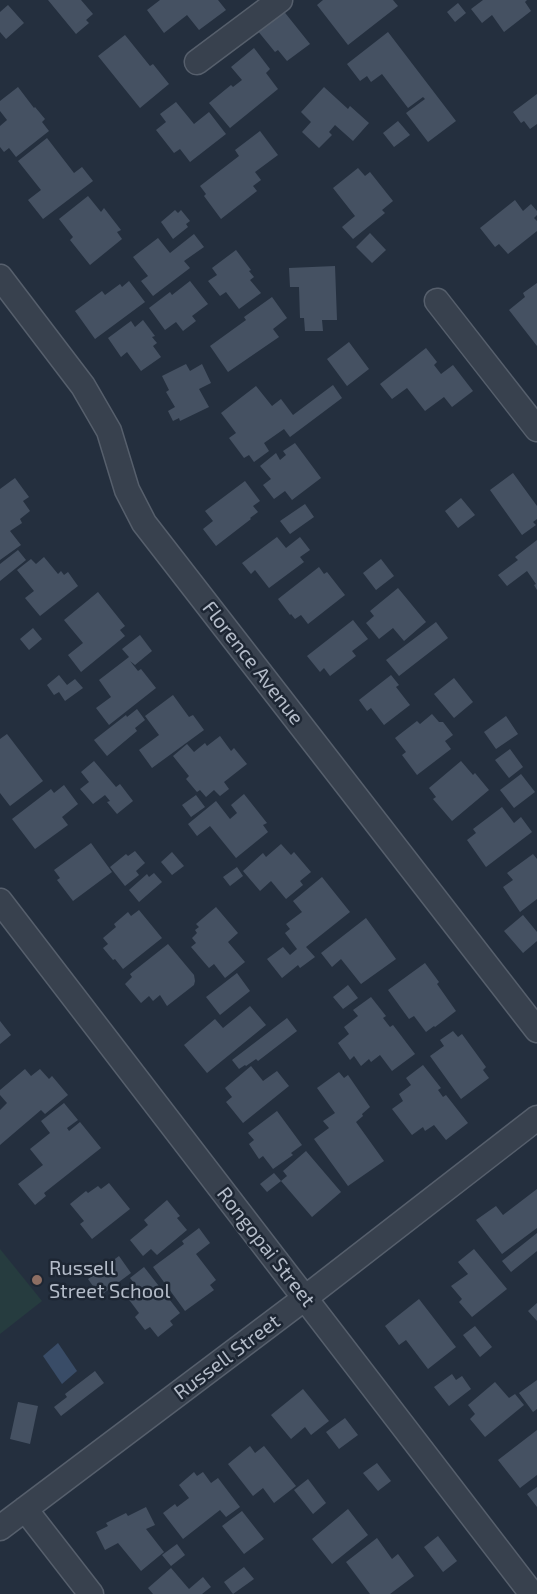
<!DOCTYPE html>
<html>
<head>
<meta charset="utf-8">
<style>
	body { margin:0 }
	canvas { display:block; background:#242f3e }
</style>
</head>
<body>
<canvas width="537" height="1594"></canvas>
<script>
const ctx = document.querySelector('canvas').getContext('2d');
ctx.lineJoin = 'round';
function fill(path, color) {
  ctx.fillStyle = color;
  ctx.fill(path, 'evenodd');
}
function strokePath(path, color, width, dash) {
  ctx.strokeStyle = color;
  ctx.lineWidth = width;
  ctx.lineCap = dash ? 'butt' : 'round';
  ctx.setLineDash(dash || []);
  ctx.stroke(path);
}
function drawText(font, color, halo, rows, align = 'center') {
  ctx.font = font + ' "Exo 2",sans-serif';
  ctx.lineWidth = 5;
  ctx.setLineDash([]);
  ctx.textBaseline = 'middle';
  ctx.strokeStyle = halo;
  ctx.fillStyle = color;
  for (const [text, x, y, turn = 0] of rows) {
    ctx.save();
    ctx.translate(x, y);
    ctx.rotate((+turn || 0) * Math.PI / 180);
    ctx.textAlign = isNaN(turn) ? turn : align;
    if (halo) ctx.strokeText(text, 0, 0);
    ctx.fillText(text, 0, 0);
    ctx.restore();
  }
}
fill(new Path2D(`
	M0 1249 42 1301 0 1334Z`), '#263c3f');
fill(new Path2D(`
	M58 1343 77 1371 62 1384 43 1356Z`), '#394c67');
fill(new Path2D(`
	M48 0H81L93 14 86 20 89 23 76 34Z
	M160 0H218L226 10 199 30 187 15 164 33 147 10Z
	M323 0H393L398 6 348 45 317 5Z
	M483 0H527L525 2 531 11 504 32 492 15 482 23 471 9Z
	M458 3 466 13 455 22 447 12Z
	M8 5 24 23 6 39 0 32V12Z
	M282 9 310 44 287 61 278 50 275 52 257 30Z
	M388 32 456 121 428 142 406 113 425 99 423 97 408 108 382 74 371 82 367 76 360 81 347 64Z
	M125 35 150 66 153 64 169 84 140 108 98 56Z
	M254 48 270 69 266 73 278 89 230 128 209 103 231 85 233 87 242 80 231 67Z
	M18 87 34 108 35 107 45 119 42 122 49 131 16 157 9 148 4 152 0 147V126L7 120 0 111V101Z
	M324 87 348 109 350 106 369 123 353 141 335 125 329 132 332 135 319 148 302 132 311 122 301 112Z
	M537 94V124L530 129 524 121 521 123 513 112Z
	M176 102 194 124 209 112 226 134 190 162 180 149 174 153 156 130 166 122 160 114Z
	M398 121 410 135 394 147 383 133Z
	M260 131 278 155 255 172 261 180 253 186 257 191 221 219 204 196 206 194 200 186 239 156 235 150Z
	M47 138 74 173 82 167 93 181 43 219 28 200 41 190 18 161Z
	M358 168 365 176 370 172 393 201 382 210 385 213 353 239 342 227 355 216 333 188Z
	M88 196 101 212 104 208 121 230 117 232 122 239 90 265 70 240 73 237 59 219Z
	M515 200 523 211 531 204 537 211V215L534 218 537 221V231L508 254 499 244 495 247 480 228Z
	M175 210 178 213 181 210 190 221 186 224 188 227 173 239 161 222Z
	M370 233 386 250 372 263 356 247Z
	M194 234 204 247 184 261 190 268 153 296 141 281 148 276 133 257 158 238 170 253Z
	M236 250 251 270 249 271 254 277 250 280 261 293 239 309 226 292 220 296 208 281 217 275 212 268Z
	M335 266 337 320H322L323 331H305L304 318H300L299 287H290L289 268Z
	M129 281 145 302 95 339 75 311 102 291 105 295 120 284 122 287Z
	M190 281 208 304 192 316 196 321 183 331 176 322 165 330 149 308 170 292 172 295Z
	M537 283V346L509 310 525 297 523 293Z
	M272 297 287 318 273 329 279 337 228 372 210 346 246 320 244 317Z
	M143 320 155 336 152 337 157 343 153 346 161 357 141 371 127 352 121 357 108 338 131 321 135 327Z
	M349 342 369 369 347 386 327 359Z
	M426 348 437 362 434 365 441 374 453 365 473 391 452 407 444 397 425 411 407 388 392 399 380 384Z
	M186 364 190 371 202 364 211 383 199 389 209 407 180 421 179 418 173 421 168 411 175 407 166 392 169 390 162 376Z
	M333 385 342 398 290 437 284 429 264 443 269 451 254 462 249 455 244 458 229 438 236 433 221 413 256 386 272 406 281 399 293 415Z
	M295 443 321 478 292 500 285 491 274 499 263 485 271 479 260 466 276 453 280 460 286 455 283 451Z
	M513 473 537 506V519L533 522 536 525 522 535 490 490Z
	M15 478 29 497 23 501 30 511 20 519 22 523 10 531 21 545 0 560V489Z
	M245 481 260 501 253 506 258 512 250 518 251 519 216 546 203 529 213 521 205 511Z
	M461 498 475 515 458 528 445 511Z
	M305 504 314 517 290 534 280 521Z
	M277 537 286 548 300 537 310 550 300 557 304 562 269 588 255 570 251 574 242 563Z
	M537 540V590L534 585 536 584 527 571 507 586 498 575 518 560 515 557Z
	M18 550 26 560 0 581V564Z
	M44 557 58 574 61 571 64 575 68 572 78 586 40 616 25 598 34 591 17 570 31 559 36 564Z
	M381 559 394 576 376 590 363 573Z
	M319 567 324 574 327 572 345 595 308 624 301 615 295 619 291 614 290 615 278 599Z
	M398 588 426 622 404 641 393 628 379 639 366 623 374 616 370 611Z
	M98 592 125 626 120 630 125 636 81 672 68 655 83 643 64 620Z
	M353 620 368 639 352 651 356 656 330 676 324 668 320 672 307 656Z
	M436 622 448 638 399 676 386 660Z
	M33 628 42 639 29 650 20 639Z
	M140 635 152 651 135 665 130 661 138 671 141 669 156 688 109 725 96 708 111 697 99 680 129 657 122 649Z
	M59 675 67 685 75 679 83 688 65 701 59 692 54 695 47 685Z
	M391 675 399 685 396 687 410 705 384 725 371 708 367 711 359 700Z
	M454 678 473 702 454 718 434 694Z
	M173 695 189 717 193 715 204 730 152 768 139 750 159 735 145 716Z
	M137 709 145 720 135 728 137 731 107 756 94 740 126 715 127 717Z
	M432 714 439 722H443L453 735 445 741 451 749 417 775 402 755 406 752 395 738 417 721 420 724Z
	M506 716 518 734 496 749 484 732Z
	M7 734 43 781 10 806 0 793V739Z
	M220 736 231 751 234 748 247 764 224 782 229 789 220 796 214 790 206 797 200 790 197 792 186 779 189 776 173 756 187 744 194 752 205 743 207 746Z
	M510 749 523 767 509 778 495 760Z
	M94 761 116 787 120 784 133 801 117 814 107 802 110 801 105 795 93 804 80 789 89 782 81 772Z
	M461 761 473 775 475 773 489 790 452 821 433 799 436 797 429 788Z
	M521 774 535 792 514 808 500 790Z
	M64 785 78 804 62 817 68 825 35 849 12 819 51 789 54 793Z
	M244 794 267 823 263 825 268 832 236 858 210 826 197 836 188 824 216 801 230 819 237 813 231 805Z
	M196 795 205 807 191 817 182 805Z
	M502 807 514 823 521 817 532 832 486 867 467 840 476 833 473 829Z
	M91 843 112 872 73 901 57 880 60 878 54 870Z
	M281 844 291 855 294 852 311 872 300 881 303 885 286 899 271 881 260 891 243 871 263 853 266 857Z
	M135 851 145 863 136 871 139 875 125 886 110 867 126 854 128 856Z
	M172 852 184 866 172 875 161 862Z
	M533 854 537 859V899L520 912 503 887 513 880 507 873Z
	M237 867 243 876 230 886 223 877Z
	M154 873 162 882 139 902 129 890 147 874 149 877Z
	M322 877 350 912 306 947 315 957 300 968 298 965 282 978 267 959 283 947 290 955 297 949 285 933 290 929 286 924 302 912 293 901Z
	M216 907 238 933 228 942 245 962 225 978 214 964 209 968 191 947 196 943 192 938 197 933 195 930 199 927 196 924Z
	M139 910 162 938 123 969 115 959 113 960 103 948 108 944 103 938 116 927 114 924 128 912 131 916Z
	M523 915 537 932V941L523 953 504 931Z
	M366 918 396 959 361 984 341 959 332 967 321 953Z
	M168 944 194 975 195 981 194 985 167 1006 160 995 153 1001 149 996 141 1003 125 984 132 977 130 974Z
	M425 963 439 982 437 984 456 1011 435 1027 434 1026 426 1032 414 1016 409 1019 388 990Z
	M237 973 250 991 220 1015 206 997Z
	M348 985 358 998 343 1009 333 997Z
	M371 997 386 1016 383 1018 390 1027 393 1025 415 1054 392 1071 380 1055 371 1062 369 1059 361 1066 354 1056 350 1060 338 1043 349 1034 344 1027 358 1016 353 1010Z
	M250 1006 266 1025 207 1073 184 1045 215 1019 223 1028Z
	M287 1018 297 1031 258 1061 256 1059 246 1066 245 1065 239 1069 232 1060Z
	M0 1021 11 1035 0 1044Z
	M453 1031 458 1037 462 1034 486 1067 483 1070 489 1078 461 1099 430 1056 444 1046 440 1040Z
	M423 1065 441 1088 438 1090 443 1097 446 1095 468 1123 446 1140 434 1125 425 1131 423 1127 412 1135 392 1109 403 1101 399 1094 411 1085 406 1078Z
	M251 1066 263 1081 277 1071 289 1086 243 1123 226 1102 232 1097 225 1088Z
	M25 1069 31 1076 40 1069 49 1079 52 1076 68 1095 45 1114 41 1110 0 1145V1110L7 1103 0 1095V1090Z
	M339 1072 344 1078 348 1075 370 1107 362 1114 363 1116 356 1122 384 1161 348 1186 314 1139 329 1128 323 1121 335 1113 317 1088Z
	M64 1103 78 1120 67 1128 69 1131 80 1122 101 1148 44 1193 46 1196 35 1205 18 1184 43 1165 30 1149 50 1133 41 1121Z
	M277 1111 302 1145 291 1153 293 1155 273 1169 263 1156 259 1159 249 1144 254 1140 248 1133Z
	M306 1151 341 1192 312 1217 281 1181 287 1176 283 1171Z
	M274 1173 281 1181 267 1192 260 1184Z
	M109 1183 130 1209 92 1239 80 1224 84 1221 70 1204 86 1191 88 1193 98 1186 101 1189Z
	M537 1189V1228L502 1254 476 1220 496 1206 503 1215Z
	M167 1200 180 1216 177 1218 187 1230 157 1255 151 1249 143 1256 130 1240 148 1225 144 1220Z
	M199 1228 210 1243 196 1254 216 1280 210 1285 214 1290 185 1311 153 1267 184 1244 182 1241Z
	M537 1233V1251L511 1272 502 1261Z
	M474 1249 507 1289 472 1317 459 1302 462 1299 451 1286 468 1274 458 1262Z
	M119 1256 131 1273 100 1296 88 1279Z
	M144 1267 180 1313 170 1321 173 1325 158 1337 150 1327 145 1330 135 1317 139 1313 127 1297 138 1288 130 1278Z
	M419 1299 456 1347 428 1369 406 1340 399 1345 385 1326Z
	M537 1303V1321L528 1311Z
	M475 1326 492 1347 480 1357 463 1335Z
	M95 1371 104 1383 61 1416 54 1407 67 1397 65 1394Z
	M452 1374 456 1380 462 1376 471 1389 449 1406 434 1387Z
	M537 1380V1409L533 1412 519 1393Z
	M495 1382 509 1398 515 1394 524 1405 485 1437 470 1419 475 1414 468 1405Z
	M303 1389 329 1421 311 1435 305 1427 291 1439 271 1415Z
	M18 1402 38 1406 30 1444 10 1439Z
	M345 1418 358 1435 339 1449 326 1432Z
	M537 1430V1475L520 1488 498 1460Z
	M250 1446 255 1453 264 1446 296 1486 274 1503 263 1488 253 1496 228 1464Z
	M377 1463 391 1481 378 1491 363 1473Z
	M194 1472 197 1476 203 1472 211 1483 218 1478 240 1507 226 1517 220 1510 183 1539 163 1513 175 1504 177 1507 189 1498 179 1485Z
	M308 1479 326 1503 313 1514 294 1490Z
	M537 1487V1507L527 1494Z
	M146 1507 155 1525 146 1529 164 1552 141 1571 118 1543 105 1550 96 1532 108 1526 106 1523 126 1513 128 1516Z
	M348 1509 368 1535 332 1564 312 1539Z
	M242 1511 264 1539 244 1554 222 1526Z
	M438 1536 457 1561 443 1572 424 1547Z
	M377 1538 392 1559 398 1554 414 1576 390 1594H370L346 1562Z
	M177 1544 185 1555 171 1566 162 1555Z
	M244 1567 254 1579 233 1594 224 1582Z
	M171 1568 189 1589 203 1577 211 1587 202 1594H153L148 1588Z`), '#455162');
const minor = new Path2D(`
	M197 62 280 0
	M0 277 83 386 109 431 127 490 144 523 537 1030
	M437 301 537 429
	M0 901 532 1594
	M25 1509 91 1594
	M0 1528 305 1298 537 1118`);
strokePath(minor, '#565f6c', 27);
strokePath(minor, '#38414e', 24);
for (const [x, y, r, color] of [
	[37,1280,6,"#8d6e63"]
]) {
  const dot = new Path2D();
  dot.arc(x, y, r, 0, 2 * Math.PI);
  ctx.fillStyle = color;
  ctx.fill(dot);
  strokePath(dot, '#1d2633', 2);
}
drawText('20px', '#b4bcc9', '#1d2633', [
	["Florence Avenue",253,663,52],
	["Rongopai Street",266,1247,52],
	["Russell Street",227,1357,-37]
]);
drawText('20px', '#b4bcc9', '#1d2633', [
	["Russell",49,1268],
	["Street School",49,1291]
], 'left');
</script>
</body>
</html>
